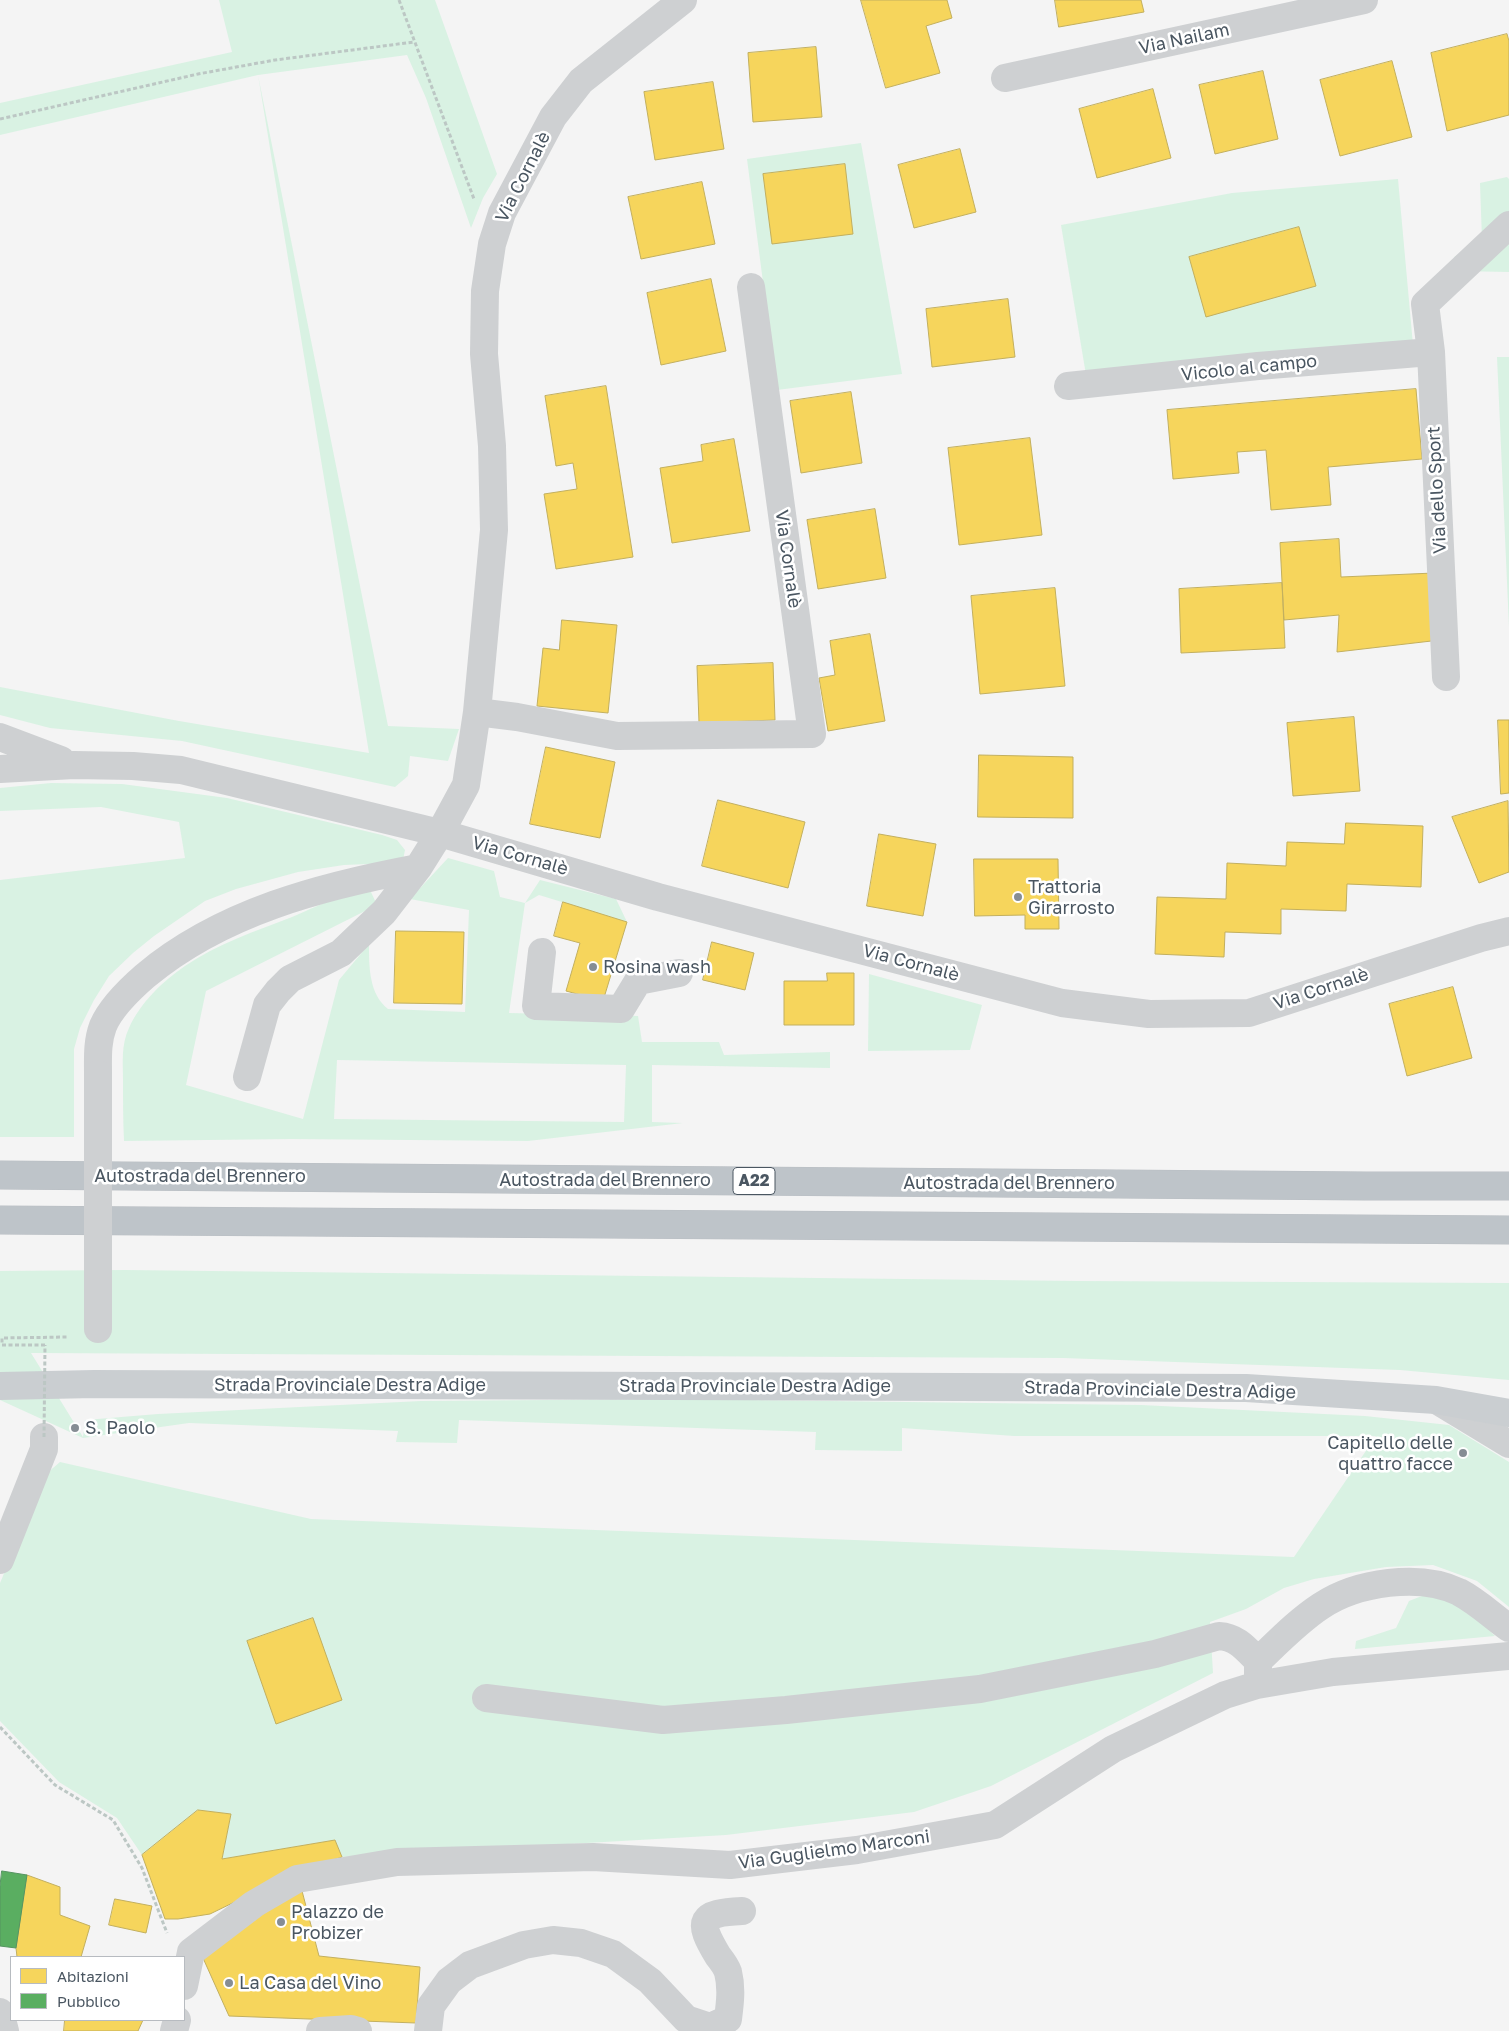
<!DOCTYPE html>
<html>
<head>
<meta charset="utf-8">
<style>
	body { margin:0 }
	#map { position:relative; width:1509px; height:2031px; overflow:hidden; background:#f4f4f4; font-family:"Golos Text",sans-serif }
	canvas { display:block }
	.legend { position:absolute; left:10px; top:1956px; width:175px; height:65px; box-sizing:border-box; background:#fff; border:1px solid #b7bbc0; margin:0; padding:6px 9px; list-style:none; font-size:15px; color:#4a5661 }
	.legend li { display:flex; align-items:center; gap:10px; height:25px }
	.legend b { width:25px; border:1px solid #b7bbc0 }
</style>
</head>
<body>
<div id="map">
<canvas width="1509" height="2031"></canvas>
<ul class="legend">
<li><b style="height:14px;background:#f6d55c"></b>Abitazioni</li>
<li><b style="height:14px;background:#5aae61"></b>Pubblico</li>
</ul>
</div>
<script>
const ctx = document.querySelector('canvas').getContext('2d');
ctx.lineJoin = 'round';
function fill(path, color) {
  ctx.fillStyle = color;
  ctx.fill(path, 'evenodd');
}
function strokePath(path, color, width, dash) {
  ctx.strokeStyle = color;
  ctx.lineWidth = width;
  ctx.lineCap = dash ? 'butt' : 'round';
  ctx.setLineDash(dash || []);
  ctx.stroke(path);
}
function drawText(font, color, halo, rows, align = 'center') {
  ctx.font = font + ' "Golos Text",sans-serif';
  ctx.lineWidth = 5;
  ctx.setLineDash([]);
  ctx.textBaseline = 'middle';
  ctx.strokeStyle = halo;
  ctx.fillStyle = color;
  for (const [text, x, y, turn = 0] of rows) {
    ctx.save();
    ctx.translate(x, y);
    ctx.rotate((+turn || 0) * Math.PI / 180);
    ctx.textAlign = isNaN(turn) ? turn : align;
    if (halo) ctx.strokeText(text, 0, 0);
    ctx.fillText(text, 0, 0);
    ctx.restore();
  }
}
fill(new Path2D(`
	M219 0H435L497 174 483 198 471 228 426 98 407 55 258 75 388 726 459 729 448 761 410 756 408 776 395 787 182 741 50 728 0 715V687L179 721 369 753 258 75 0 135V103L232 52Z
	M861 143 902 374 777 390 747 159Z
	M1507 177 1509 179V272L1456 271 1454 257 1482 240 1480 183Z
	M1398 179 1413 345 1086 375 1061 225 1232 193Z
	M1497 357H1509V627Z
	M51 783 122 784 227 798 382 835 397 840 405 850 403 860 393 863 344 865 298 872 236 889 205 901 154 936 133 953 109 976 94 1000 80 1028 74 1049V1137H0V880L185 858 179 822 101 807 0 811V788Z
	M448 858 494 871 500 897 525 903 540 880 616 899 627 922 539 895 525 903 509 1013 638 1016 642 1042H719L724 1055 830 1052V1068L652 1065V1122L683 1123 528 1141 291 1139 124 1141C123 1121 123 1100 123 1080 123 1061 121 1045 129 1028 140 1003 163 981 185 966 217 944 256 931 292 917 315 907 347 891 371 892L377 905 206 991 186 1085 303 1119 339 980 369 944C369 967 369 994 388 1009L465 1012 469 910 410 899ZM337 1060 626 1065 624 1122 334 1119Z
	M869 974 982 1005 970 1050 868 1051Z
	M125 1270 1078 1281 1509 1283V1380L1400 1370 1063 1358 31 1353 83 1437 85 1420 158 1414 421 1401 672 1399 1141 1405 1365 1416 1449 1425 1509 1462V1607L1477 1581 1433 1565 1386 1567 1314 1579 1284 1588 1246 1609 1210 1622 1213 1673 991 1786 914 1812 726 1835 342 1857 335 1840 222 1859 231 1814 198 1810 142 1855 117 1818 59 1782 0 1721V1583L46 1474 60 1462 311 1519 1294 1557 1376 1436H1014L902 1428V1451L815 1450 816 1432 459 1420 457 1443 396 1442 398 1431 189 1423 83 1438 0 1400V1271Z
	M1440 1593 1478 1619 1495 1636 1355 1649 1356 1641 1396 1628 1409 1601 1427 1594Z`), '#d9f2e3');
const homes = new Path2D(`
	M861 0H947L952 18 926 26 940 73 886 88Z
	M1055 0H1141L1144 12 1059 27Z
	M1507 34 1509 41V115L1447 131 1431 53Z
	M816 47 822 117 753 122 748 53Z
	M1392 61 1412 137 1340 156 1320 80Z
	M1263 71 1278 139 1215 154 1199 85Z
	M713 82 724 149 655 160 644 92Z
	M1153 89 1171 158 1097 178 1079 109Z
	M960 149 976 212 914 228 898 165Z
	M845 164 853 234 772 244 763 174Z
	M702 182 715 244 641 259 628 197Z
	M1299 227 1316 286 1206 317 1189 257Z
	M711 279 726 351 661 365 647 293Z
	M1008 299 1015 357 932 367 926 309Z
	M606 386 633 557 556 569 544 494 577 489 573 463 556 466 545 396Z
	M1416 389 1422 459 1328 467 1331 505 1271 510 1266 450 1237 452 1239 473 1173 479 1167 410Z
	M851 392 862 463 801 473 790 401Z
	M1030 438 1042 535 959 545 948 448Z
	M734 439 750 531 672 543 660 468 703 461 701 445Z
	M875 509 886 578 818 589 807 520Z
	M1339 539 1341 577 1434 573 1440 640 1337 652 1339 615 1284 620 1280 543Z
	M1282 583 1285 648 1181 653 1179 589Z
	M1055 588 1065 686 980 694 971 596Z
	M562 620 617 625 608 713 537 706 543 648 559 650Z
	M870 634 885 721 828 731 819 678 835 675 830 641Z
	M773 663 775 720 699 723 697 666Z
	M1354 717 1360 791 1293 796 1287 723Z
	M1498 720H1509V793L1501 794Z
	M546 747 615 762 600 838 530 824Z
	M979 755 1073 757V818L978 817Z
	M718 800 805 822 788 888 702 866Z
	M1508 801 1509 872 1479 883 1452 817Z
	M1346 823 1423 826 1421 887 1347 884 1346 911 1281 909V934L1225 932 1224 957 1155 954 1157 897 1226 899 1227 863 1286 866 1287 842 1344 844Z
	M879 834 936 844 923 916 867 906Z
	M974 859H1058L1059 929H1025V915L975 916Z
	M563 902 627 922 603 1001 566 991 580 943 554 936Z
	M396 931 464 932 462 1004 394 1003Z
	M712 942 754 953 745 990 703 980Z
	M827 973H854V1025H784V981H827Z
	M1453 987 1472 1058 1407 1076 1389 1004Z
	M313 1618 342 1700 276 1724 247 1641Z
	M198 1810 231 1814 222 1859 335 1840 342 1857 286 1877 210 1914 178 1919H165L142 1855Z
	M27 1875 60 1887V1915L90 1926 81 1957H17L16 1948Z
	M301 1887 319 1956 420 1967 416 2023 229 2016 203 1958Z
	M115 1899 152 1906 146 1933 109 1925Z
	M65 2020H143L138 2031H64Z`);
fill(homes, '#f6d55c');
strokePath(homes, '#c2af5e', 1);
const public = new Path2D(`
	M2 1871 27 1875 16 1948 0 1946V1886Z`);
fill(public, '#5aae61');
strokePath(public, '#559461', 1);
const highway = new Path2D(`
	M0 1175 1366 1186H1509
	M0 1220 1509 1230`);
strokePath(highway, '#b9bec3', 29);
strokePath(new Path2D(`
	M399 0 474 199
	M0 119 198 74 275 60 414 42
	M45 1345H2V1338L68 1337
	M0 1727 55 1785 113 1820 142 1868 167 1933`), '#bcc7c4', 3, [4, 2.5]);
strokePath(new Path2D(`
	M1005 78 1364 0
	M1068 386 1258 366 1431 352
	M1446 677 1431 352 1425 304 1509 225
	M477 712 517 717 617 736 812 734 751 287
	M0 737 61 760
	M0 769 74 765 133 766 181 770 440 833 658 897 1062 1003 1149 1014 1249 1013 1481 938 1509 931
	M542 952 536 1006 621 1009 638 981 679 973
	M98 1074C98 1057 97 1042 103 1026 111 1007 130 989 145 976 221 912 322 886 418 868
	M247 1077 267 1005 278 991 290 979 341 953 384 912 418 868 440 833 466 785 477 712 494 530 492 446 484 354 485 291 492 244 502 213 553 117 581 81 683 0
	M1438 1401 1509 1444
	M0 1560 44 1449V1437
	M1258 1678V1661C1278 1642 1298 1621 1321 1606 1357 1582 1420 1573 1459 1592 1478 1602 1492 1616 1509 1628
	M486 1698 663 1720 786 1710 980 1689 1155 1654 1219 1636C1237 1637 1246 1649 1258 1661
	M184 1986 191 1952 254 1904 297 1879 397 1862 593 1857 730 1865 857 1850 995 1825 1113 1749 1225 1695 1257 1685 1333 1672 1509 1656
	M0 2012 5 2031
	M174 2031 177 2020
	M320 2031 351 2029 358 2031
	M428 2031 431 2006 449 1981 470 1965 524 1945 553 1940 581 1943 613 1954 650 1981 686 2019 710 2027 728 2019C730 2003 732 1988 728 1972 726 1966 722 1961 718 1956 696 1920 700 1913 742 1911`), '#ced0d2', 28);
strokePath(new Path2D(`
	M0 1386 94 1384 1246 1388 1436 1400 1509 1413`), '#caced1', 28);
strokePath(highway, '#bec4c9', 28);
strokePath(new Path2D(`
	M44 1437 45 1345`), '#bcc7c4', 3, [4, 2.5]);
strokePath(new Path2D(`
	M98 1074V1329`), '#ced0d2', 28);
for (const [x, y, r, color] of [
	[1018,897,5,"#868d94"],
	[593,967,5,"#868d94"],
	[75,1428,5,"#868d94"],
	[1463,1453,5,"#868d94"],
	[281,1922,5,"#868d94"],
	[229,1983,5,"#868d94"]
]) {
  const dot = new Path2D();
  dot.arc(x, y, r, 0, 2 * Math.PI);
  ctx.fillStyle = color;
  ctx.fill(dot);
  strokePath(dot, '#fff', 2);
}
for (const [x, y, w] of [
	[754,1181,42]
]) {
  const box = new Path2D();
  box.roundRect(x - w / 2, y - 13.5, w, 27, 4);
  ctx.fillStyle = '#fff';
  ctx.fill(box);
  strokePath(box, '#4a5661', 1);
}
drawText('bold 16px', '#4a5661', null, [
	["A22",754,1181]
]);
drawText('18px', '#4a5661', '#fff', [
	["Via Nailam",1184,39,-12],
	["Via Cornalè",523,177,-63],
	["Vicolo al campo",1249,368,-6],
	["Via dello Sport",1437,490,-93],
	["Via Cornalè",788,559,82],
	["Via Cornalè",520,856,16],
	["Via Cornalè",911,963,15],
	["Via Cornalè",1321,989,-18],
	["Autostrada del Brennero",200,1176],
	["Autostrada del Brennero",605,1180],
	["Autostrada del Brennero",1009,1183],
	["Strada Provinciale Destra Adige",350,1385],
	["Strada Provinciale Destra Adige",755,1386],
	["Strada Provinciale Destra Adige",1160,1390,1],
	["Via Guglielmo Marconi",834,1850,-8]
]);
drawText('18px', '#4a5661', '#fff', [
	["Trattoria",1028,887],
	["Girarrosto",1028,908],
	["Rosina wash",603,967],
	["S. Paolo",85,1428],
	["Capitello delle",1453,1443,"right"],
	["quattro facce",1453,1464,"right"],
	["Palazzo de",291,1912],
	["Probizer",291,1933],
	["La Casa del Vino",239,1983]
], 'left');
</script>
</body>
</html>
